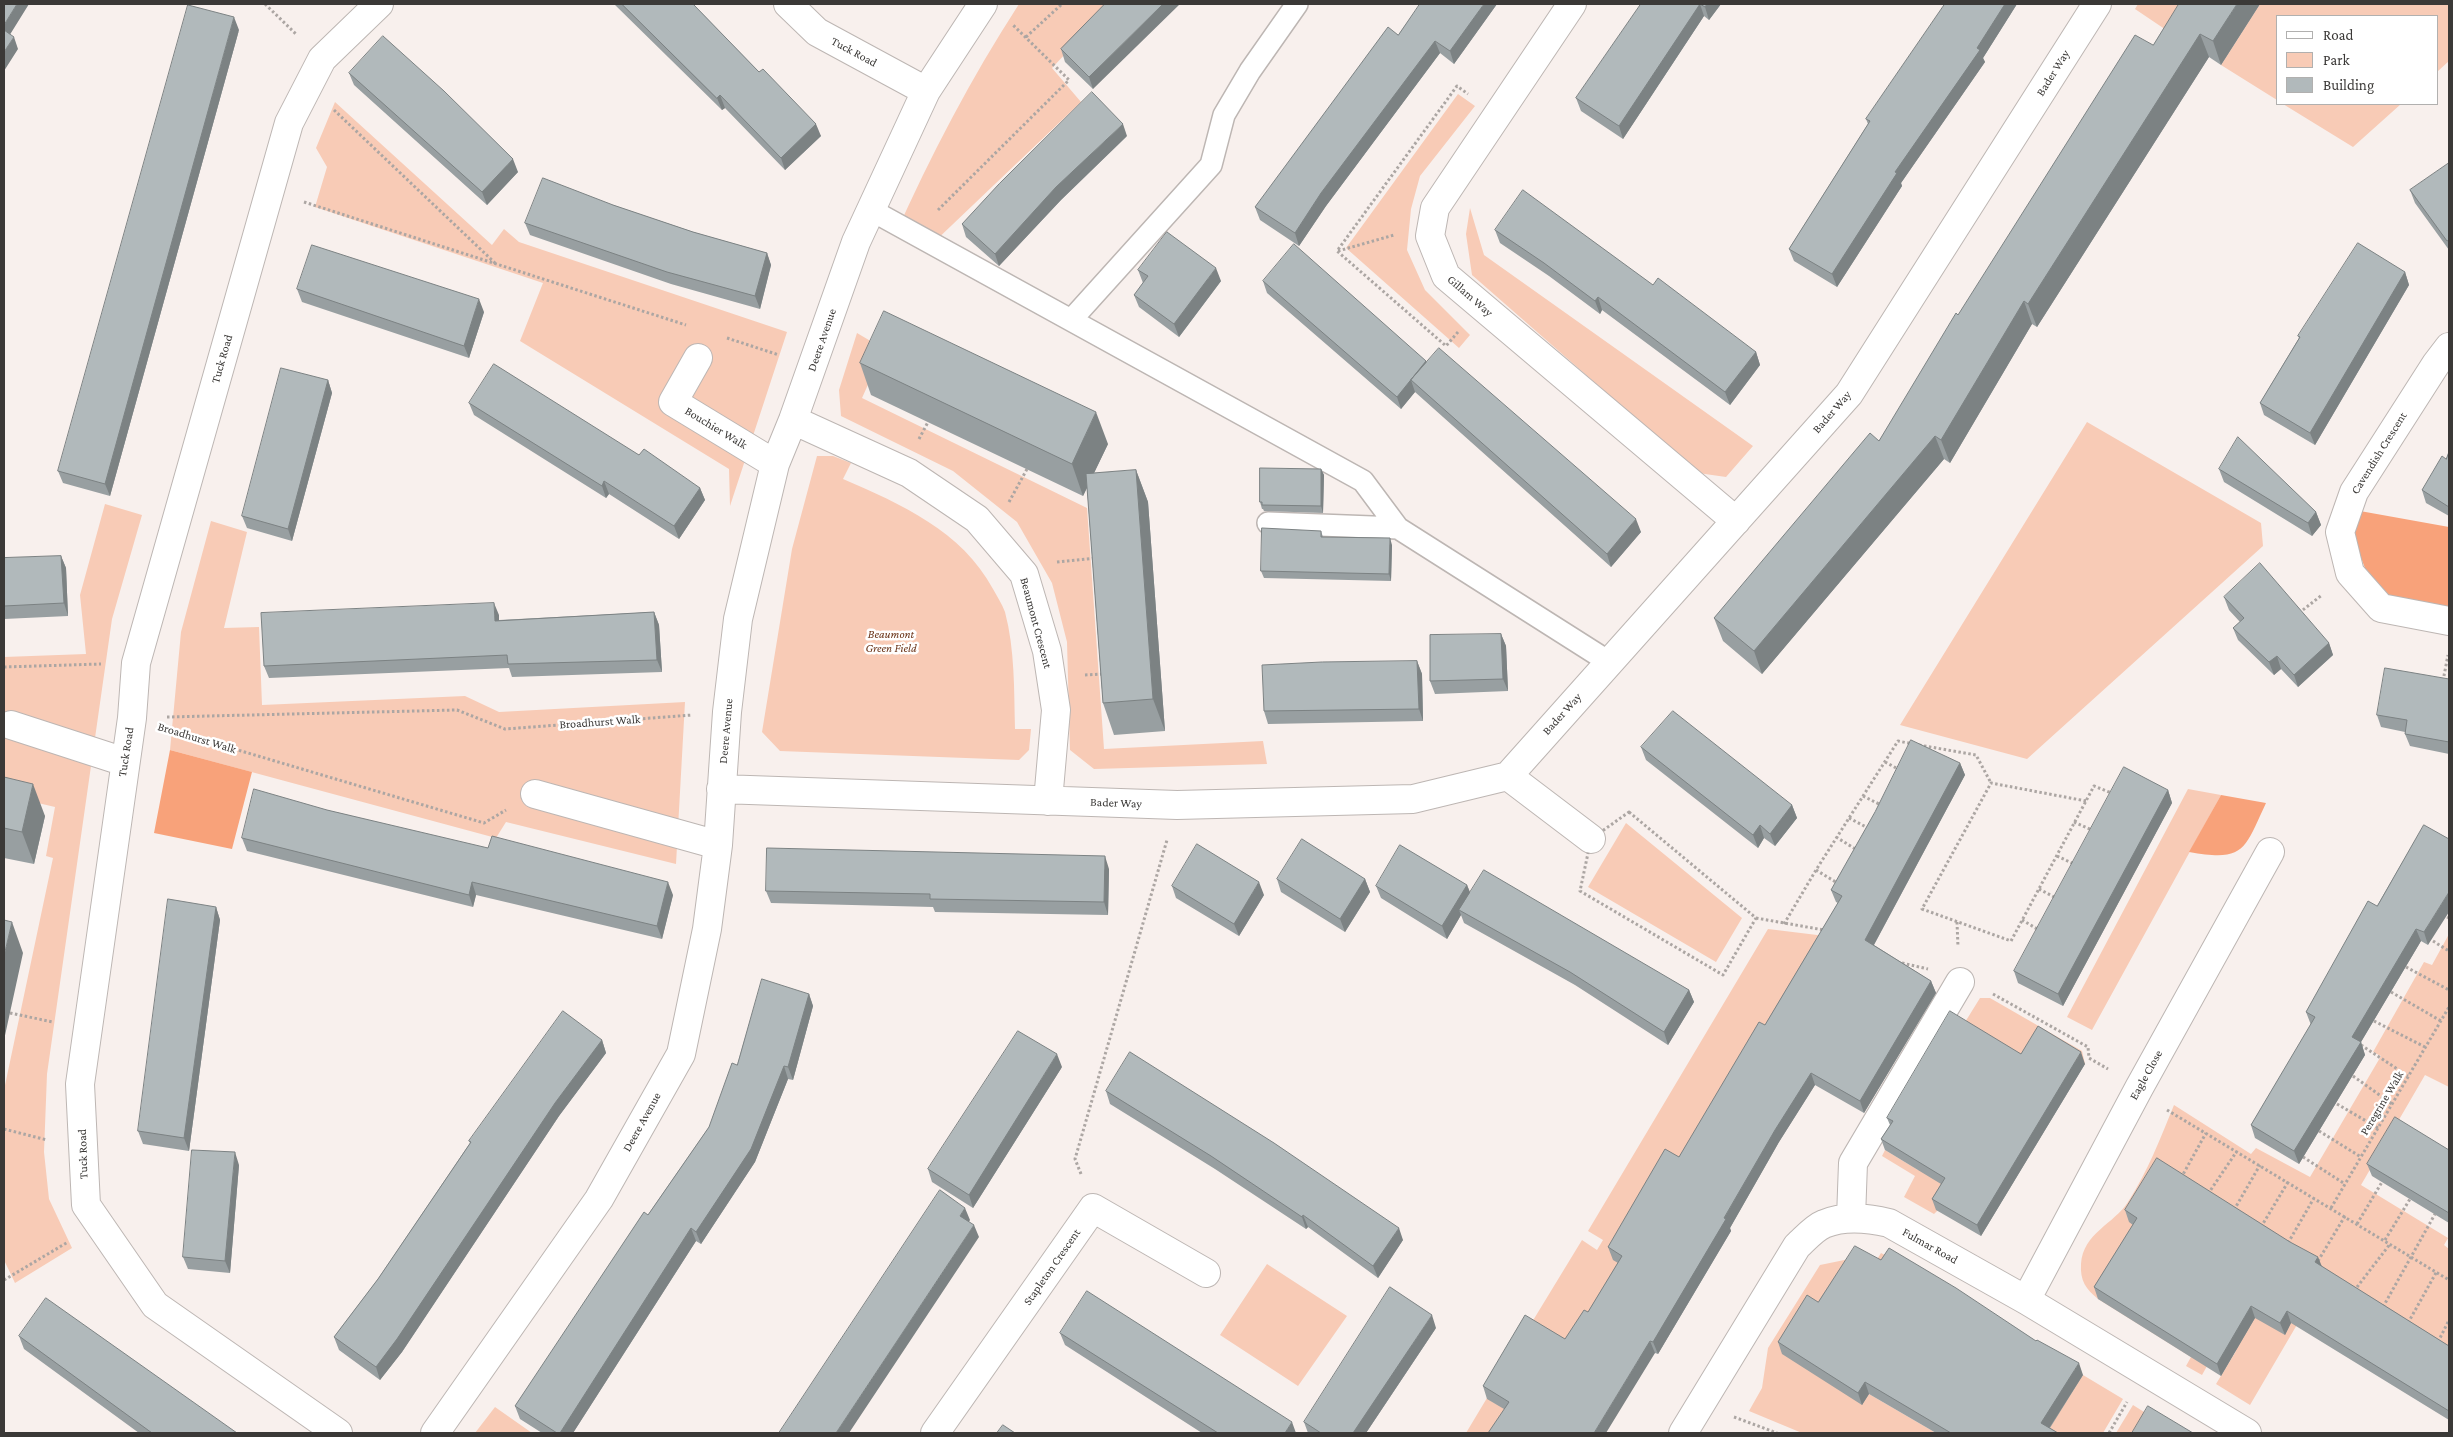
<!DOCTYPE html>
<html>
<head>
<meta charset="utf-8">
<style>
	body { margin:0 }
	#map { position:relative; width:2453px; height:1437px; overflow:hidden; background:#f8f0ed; font-family:"Crimson Pro",serif }
	canvas { display:block }
	.frame { position:absolute; inset:0; border:5px solid #3b3937; pointer-events:none }
	.legend { position:absolute; left:2276px; top:15px; width:162px; height:90px; box-sizing:border-box; background:#fff; border:1px solid #b1b0af; margin:0; padding:6px 9px; list-style:none; font-size:15px; color:#3b3937 }
	.legend li { display:flex; align-items:center; gap:10px; height:25px }
	.legend b { width:25px; border:1px solid #b1b0af }
</style>
</head>
<body>
<div id="map">
<canvas width="2453" height="1437"></canvas>
<div class="frame"></div>
<ul class="legend">
<li><b style="height:6px;background:#fff"></b>Road</li>
<li><b style="height:14px;background:#f8cbb6"></b>Park</li>
<li><b style="height:14px;background:#b1b9bb"></b>Building</li>
</ul>
</div>
<script>
const ctx = document.querySelector('canvas').getContext('2d');
ctx.lineJoin = 'round';
function fill(path, color) {
  ctx.fillStyle = color;
  ctx.fill(path, 'evenodd');
}
function strokePath(path, color, width, dash) {
  ctx.strokeStyle = color;
  ctx.lineWidth = width;
  ctx.lineCap = dash ? 'butt' : 'round';
  ctx.setLineDash(dash || []);
  ctx.stroke(path);
}
function drawText(font, color, halo, rows, align = 'center') {
  ctx.font = font + ' "Crimson Pro",serif';
  ctx.lineWidth = 5;
  ctx.setLineDash([]);
  ctx.textBaseline = 'middle';
  ctx.strokeStyle = halo;
  ctx.fillStyle = color;
  for (const [text, x, y, turn = 0] of rows) {
    ctx.save();
    ctx.translate(x, y);
    ctx.rotate((+turn || 0) * Math.PI / 180);
    ctx.textAlign = isNaN(turn) ? turn : align;
    if (halo) ctx.strokeText(text, 0, 0);
    ctx.fillText(text, 0, 0);
    ctx.restore();
  }
}
fill(new Path2D(`
	M1019 4H1112L1052 68 1081 102 930 246 895 235C931 155 971 78 1019 4Z
	M2138 4H2200L2178 38 2135 9Z
	M2260 4H2449V61L2437 72V16H2277V100L2221 65Z
	M1458 94 1475 106 1420 176 1411 209 1407 250 1425 290 1470 335 1459 348 1346 248Z
	M335 102 492 245 504 229 519 242 787 332 730 506 729 469 520 341 543 283 315 207 327 167 316 148Z
	M2283 104H2401L2353 147Z
	M1470 208 1484 255 1753 446 1726 477 1698 473 1472 275 1466 234Z
	M857 333 884 349 862 398 1087 508 1104 749 1263 741 1267 764 1094 769 1070 750 1067 642 1052 583 1017 522 953 471 841 416 839 390Z
	M2087 422 2261 523 2263 546 2027 759 1900 725Z
	M817 456H833L851 463 843 479C901 504 962 531 993 589 997 596 1002 604 1005 612 1015 650 1014 690 1015 729H1031L1029 750 1019 760 780 751 762 732 792 549Z
	M105 504 142 515 112 619 47 1074 44 1152 49 1199 72 1248 15 1283 4 1260V1090L53 858 46 856 55 807 4 795V657L86 654 80 595Z
	M211 521 247 532 224 628 259 627 262 705 465 696 499 712 685 702 676 864 506 822 496 838 170 750 181 632Z
	M2188 789 2221 795 2092 1030 2067 1017Z
	M1626 823 1742 918 1716 962 1588 887Z
	M1768 929 1850 939 1816 1066 1636 1253 1510 1433H1466L1487 1398 1496 1404 1529 1327 1582 1240 1597 1250 1603 1240 1588 1231Z
	M2449 934V1087L2425 1075 2361 1185 2448 1238 2444 1245 2449 1249V1355L2300 1308 2305 1311 2250 1405 2216 1384 2236 1351 2220 1343 2202 1375 2186 1366 2191 1357 2098 1299C2086 1289 2080 1281 2081 1264 2083 1233 2114 1224 2128 1202 2148 1171 2160 1139 2174 1105L2251 1154 2256 1148 2310 1177 2381 1056 2373 1052 2424 962 2432 965Z
	M1980 998H1990L2082 1051 2085 1064 1934 1214 1904 1197 1915 1176 1882 1156 1885 1150 1918 1170 1962 1027Z
	M1881 1253 1893 1259 2065 1403 2083 1375 2123 1399 2103 1433H2044L1782 1353 1862 1404 1869 1394 1936 1433H1802L1749 1411 1762 1388 1768 1348 1820 1265 1859 1257 1856 1293Z
	M1267 1264 1347 1316 1298 1386 1220 1335Z
	M2133 1405 2152 1417 2143 1433H2116Z
	M495 1407 532 1433H475Z`), '#f8cbb6');
fill(new Path2D(`
	M2360 511 2449 527V609L2391 598 2365 568 2356 545 2354 529Z
	M170 750 252 772 232 849 154 833Z
	M2221 795 2266 803C2244 850 2245 862 2189 852Z`), '#f8a27a');
const service = new Path2D(`
	M871 210 1363 481 1398 528 1609 662
	M1072 319 1211 165 1224 115 1250 71 1297 4
	M1268 523 1398 528`);
const minor = new Path2D(`
	M788 4 817 32 926 91
	M1572 4 1435 208 1430 236 1446 276 1736 521
	M2449 347 2436 364 2354 492 2340 532 2350 573 2381 608 2449 621
	M698 358 673 402 775 464
	M793 420 909 473 977 519 1024 574 1047 651 1056 710 1048 801
	M11 725 125 762
	M1508 776 1591 839
	M721 789 1177 805 1413 799 1508 776 1849 394 2097 4
	M535 794 718 845
	M1851 1218 1853 1163 1960 982
	M2026 1300 2139 1088 2270 852
	M338 1433 155 1305 86 1205 80 1084 132 718 136 663 289 123 322 59 379 4
	M435 1433 599 1199 681 1054 707 929 718 845 727 712 738 619 775 464 793 420 856 242 926 91 983 4
	M935 1433 1093 1208 1206 1273
	M1683 1433 1797 1246C1805 1239 1814 1228 1824 1224 1845 1215 1868 1218 1889 1223L2026 1300 2247 1433`);
strokePath(service, '#bdb6b3', 24);
strokePath(minor, '#bdb6b3', 30);
strokePath(new Path2D(`
	M265 4 297 35
	M1026 37 1062 4
	M334 110 495 263
	M304 202 686 325
	M938 210 1069 80 1012 24
	M1338 251 1394 235
	M1458 332 1446 346 1337 251 1457 86 1468 94
	M727 338 779 355
	M919 439 928 422
	M1009 502 1027 469
	M1057 562 1096 558
	M2299 613 2322 595
	M4 667 101 664
	M1085 675 1104 674
	M2443 681 2448 655
	M167 717 457 710 505 729 692 715
	M167 729 484 823 506 810
	M1919 745 1976 755 1991 783
	M1885 762 1900 770
	M1863 796 1883 806
	M2086 801 1991 783 1922 909 2011 941 2094 786 2114 794
	M1629 812 1756 918 1723 975 1580 891 1591 839Z
	M1849 818 1868 828
	M2074 822 2092 830
	M1836 837 1857 850
	M2057 856 2074 864
	M1816 870 1839 884
	M2039 889 2056 898
	M2447 917 2449 918
	M1756 918 1824 930
	M2022 920 2039 930
	M1957 922 1958 947
	M1784 924 1816 870 1898 741 1913 744
	M2433 941 2449 951
	M1902 963 1928 969
	M2406 967 2449 990
	M2391 992 2441 1021
	M1993 994 2088 1047 2089 1058 2108 1069
	M10 1013 53 1022
	M2374 1021 2425 1047
	M2361 1045 2408 1076
	M2353 1076 2392 1104
	M2337 1104 2378 1128
	M2167 1110 2449 1280
	M4 1129 47 1140
	M2319 1131 2361 1157
	M2303 1157 2345 1184
	M1081 1174 1075 1159 1167 840
	M2181 1178 2206 1133
	M2208 1194 2237 1151
	M2331 1208 2449 1007
	M2234 1210 2260 1165
	M2357 1224 2382 1182
	M2261 1227 2288 1182
	M2385 1240 2410 1199
	M2288 1243 2314 1198
	M2318 1261 2345 1216
	M4 1280 68 1242
	M2354 1291 2390 1244
	M2383 1307 2435 1214
	M2408 1323 2437 1271
	M2438 1342 2449 1320
	M1734 1417 1777 1433
	M2109 1433 2127 1402`), '#aca6a3', 3, [2.5, 2.5]);
strokePath(service, '#fff', 21);
strokePath(minor, '#fff', 28);
fill(new Path2D(`
	M614 4H693L821 136 785 170 725 108 722 110Z
	M1105 4 1093 89 1065 62 1061 49Z
	M1497 4 1454 64 1440 53 1326 206 1299 246 1260 220 1255 207 1398 35Z
	M1641 4H1721L1709 20 1704 16 1623 139 1581 111 1576 98Z
	M1945 4H2017L1983 58 1985 62 1901 183 1902 186 1837 287 1794 261 1789 249 1868 124 1866 119Z
	M2260 4 2221 65 2209 57 2037 327 2032 324 1950 463 1944 459 1762 674 1723 641 1714 618 1879 441 1958 315 2153 45Z
	M239 30 110 496 63 483 58 471Z
	M349 73 518 172 487 205 354 85Z
	M1127 136 1061 200 999 266 966 237 962 224Z
	M2449 163V250L2415 203 2410 190Z
	M613 205 693 232 767 253 771 265 760 309 671 284 530 235 525 223Z
	M1495 230 1653 285 1756 352 1760 365 1730 405 1602 310 1600 314 1549 276 1500 243Z
	M1138 270 1221 281 1179 337 1139 307 1134 295 1143 283Z
	M2405 272 2409 285 2315 445 2264 415 2260 403 2299 338 2298 336Z
	M1263 281 1427 362 1641 532 1611 567 1415 392 1401 409 1267 293Z
	M297 289 484 312 469 358 302 302Z
	M860 363 1108 444 1094 473 1136 470 1148 502 1165 731 1114 735 1103 703 1087 488 1083 496 871 395Z
	M328 380 332 393 292 541 247 528 242 516Z
	M469 403 639 455 700 488 705 500 679 539 609 494 606 498 474 415Z
	M2449 452V516L2426 503 2422 490 2446 459Z
	M1321 469 1324 475 1323 513 1264 511 1263 509H1262L1260 502Z
	M2219 469 2316 512 2321 525 2312 536 2224 482Z
	M1321 531 1323 537 1392 545 1391 581 1264 578 1261 571Z
	M61 556 66 568 68 616 4 619V558Z
	M2224 597 2329 643 2333 655 2298 687 2281 669 2274 675 2238 640 2233 628 2240 622 2229 610Z
	M654 612 659 625 662 672 512 677 509 668 269 678 264 666 499 615V620Z
	M1501 634 1506 646 1508 691 1435 694 1430 681Z
	M1417 661 1422 674 1423 721 1268 724 1264 711Z
	M2449 679V754L2410 746 2405 734V732L2381 727 2377 715Z
	M1641 747 1792 805 1797 818 1775 846 1764 838 1758 848 1646 760Z
	M1960 763 1965 775 1874 945 1931 981 1936 993 1864 1113 1815 1085 1779 1142 1730 1228 1731 1231 1658 1354 1655 1353 1504 1409 1487 1399 1483 1386 1565 1339 1588 1312 1618 1263 1613 1260 1608 1247 1679 1157 1765 1025 1838 903 1836 902 1831 890Z
	M4 777 45 816 34 864 4 858Z
	M2168 790 2172 803 2063 1006 2018 983 2014 971Z
	M327 810 673 895 662 939 476 895 473 907 247 851 242 838Z
	M2424 825 2428 945 2421 941 2361 1042 2365 1055 2299 1164 2255 1138 2251 1125 2311 1025 2306 1012 2377 906Z
	M1109 869 1108 915 935 912 933 907 771 903 766 891Z
	M1277 879H1365L1370 892 1345 932 1281 892Z
	M1467 885 1470 892 1689 990 1694 1002 1668 1045 1575 985 1464 923 1461 915 1447 939 1381 898 1376 886Z
	M1172 886 1264 895 1239 936 1176 898Z
	M216 907 220 920 189 1151 143 1144 138 1131Z
	M809 994 813 1006 793 1080 788 1079 755 1162 701 1244 696 1241 573 1433H542L520 1419 515 1406 709 1127 737 1065Z
	M602 1040 606 1053 559 1116 402 1352 380 1380 339 1350 334 1337 378 1279 470 1143 469 1141Z
	M2021 1054 2085 1064 1981 1236 1936 1210 1932 1199 1941 1184 1885 1150 1881 1139 1890 1125 1887 1118Z
	M1062 1067 973 1208 932 1182 928 1169Z
	M1106 1091 1403 1240 1378 1278 1308 1227 1306 1229 1215 1169 1110 1104Z
	M2449 1150V1223L2372 1176 2367 1164Z
	M239 1165 230 1273 188 1269 183 1257Z
	M2125 1210 2322 1267 2449 1346V1420L2291 1323 2285 1335 2255 1318 2221 1376 2098 1299 2094 1287 2133 1225 2129 1222Z
	M1818 1302 2083 1375 2050 1428 2058 1433H1936L1869 1394 1862 1405 1782 1354 1778 1342Z
	M1436 1328 1366 1433H1308L1304 1422Z
	M1060 1333 1296 1433H1202L1065 1345Z
	M19 1336 237 1433H139L24 1349Z`), '#989fa1');
fill(new Path2D(`
	M17 4H29L6 41 4 35V25Z
	M1163 4H1180L1093 89 1089 77Z
	M1484 4H1497L1454 64 1450 51Z
	M1700 4 1704 16 1623 139 1619 126Z
	M1707 4H1721L1709 20 1705 7Z
	M2005 4H2017L1983 58 1985 62 1901 183 1902 186 1837 287 1832 274 1895 172 1977 48Z
	M2237 4H2260L2221 65 2213 41Z
	M234 17 239 30 110 496 105 484Z
	M2200 34 2209 57 2037 327 2028 304Z
	M14 37 18 49 4 71V52Z
	M1435 41 1440 53 1326 206 1299 246 1295 233 1321 193Z
	M720 95 725 108 722 110 717 98Z
	M816 124 821 136 785 170 781 158Z
	M1123 124 1127 136 1061 200 999 266 995 254 1056 187Z
	M513 159 518 172 487 205 482 192Z
	M767 253 771 265 760 309 755 296Z
	M1216 268 1221 281 1179 337 1174 324Z
	M2405 272 2409 285 2315 445 2310 433Z
	M1598 297 1602 310 1600 314 1595 301Z
	M479 299 484 312 469 358 464 346Z
	M2024 301 2032 324 1950 463 1941 440Z
	M1756 352 1760 365 1730 405 1725 392Z
	M1426 361 1431 374 1411 380 1415 392 1401 409 1397 397Z
	M328 380 332 393 292 541 288 529Z
	M1096 412 1108 444 1083 496 1072 464Z
	M1935 436 1944 459 1762 674 1754 651Z
	M1321 469 1324 475 1323 513 1321 506Z
	M1136 470 1148 502 1165 731 1153 699Z
	M604 481 609 494 606 498 602 486Z
	M700 488 705 500 679 539 674 526Z
	M2316 512 2321 525 2312 536 2308 523Z
	M1636 519 1641 532 1611 567 1607 554Z
	M1390 538 1392 545 1391 581 1389 574Z
	M61 556 66 568 68 616 64 603Z
	M494 603 499 615V633L495 621Z
	M654 612 659 625 662 672 657 660Z
	M1501 634 1506 646 1508 691 1503 679Z
	M2329 643 2333 655 2298 687 2294 675Z
	M2277 656 2281 669 2274 675 2269 662Z
	M1417 661 1422 674 1423 721 1419 709Z
	M1960 763 1965 775 1870 952 1865 940Z
	M33 784 45 816 34 864 22 832Z
	M2168 790 2172 803 2063 1006 2058 994Z
	M1792 805 1797 818 1775 846 1770 834Z
	M1760 825 1764 838 1758 848 1753 835Z
	M1105 856 1109 869 1108 915 1104 902Z
	M1365 879 1370 892 1345 932 1340 919Z
	M472 882 476 895 473 907 469 895Z
	M668 882 673 895 662 939 657 926Z
	M1259 882 1264 895 1239 936 1234 924Z
	M1467 885 1472 898 1459 910 1461 915 1447 939 1442 926Z
	M2449 892V912L2428 945 2424 932Z
	M216 907 220 920 189 1151 184 1138Z
	M12 922 23 953 4 1040V956Z
	M2416 929 2421 941 2361 1042 2365 1055 2299 1164 2294 1151 2352 1037Z
	M1931 981 1936 993 1864 1113 1860 1101Z
	M1689 990 1694 1002 1668 1045 1664 1032Z
	M809 994 813 1006 793 1080 788 1067Z
	M602 1040 606 1053 559 1116 402 1352 380 1380 376 1367 555 1103Z
	M2081 1052 2085 1064 1981 1236 1977 1225Z
	M1057 1054 1062 1067 973 1208 969 1195Z
	M784 1066 788 1079 755 1162 701 1244 696 1232Z
	M1811 1073 1815 1085 1779 1142 1730 1228 1731 1231 1658 1354 1653 1342 1775 1130Z
	M235 1152 239 1165 230 1273 225 1261Z
	M965 1208 970 1220 965 1229 960 1216Z
	M1303 1215 1308 1227 1306 1229 1302 1217Z
	M974 1225 979 1237 849 1433H836Z
	M691 1228 696 1241 573 1433H560Z
	M1399 1228 1403 1240 1378 1278 1373 1266Z
	M2318 1257 2323 1269 2315 1262Z
	M2251 1306 2255 1318 2221 1376 2217 1364Z
	M2287 1311 2291 1323 2285 1335 2280 1323Z
	M1432 1315 1436 1328 1366 1433H1353Z
	M1650 1341 1655 1353 1606 1433H1594Z
	M2079 1363 2083 1375 2046 1433 2041 1423Z
	M1865 1382 1869 1394 1862 1405 1858 1393Z
	M1292 1422 1296 1433H1285Z`), '#7c8283');
const building = new Path2D(`
	M4 4H17L4 25Z
	M622 4H693L759 72 763 69 816 124 781 158 720 95 717 98Z
	M1105 4H1163L1089 77 1061 49Z
	M1420 4H1484L1450 51 1435 41 1321 193 1295 233 1255 207 1388 27 1398 35Z
	M1641 4H1707L1705 7 1700 4 1619 126 1576 98Z
	M1945 4H2005L1977 48 1980 50 1895 172 1897 173 1832 274 1789 249 1870 121 1866 119Z
	M2179 4H2237L2213 41 2200 34 2028 304 2024 301 1941 440 1935 436 1754 651 1714 618 1870 433 1879 441 1956 313 1958 315 2135 35 2153 45Z
	M188 5 234 17 105 484 58 471Z
	M4 30 14 37 4 52Z
	M383 36 444 91 513 159 482 192 349 73Z
	M1092 92 1123 124 1056 187 995 254 962 224 999 184Z
	M2449 163V240L2447 241 2410 190Z
	M543 178 613 205 693 232 767 253 755 296 667 272 525 223Z
	M1523 190 1653 285 1658 278 1756 352 1725 392 1598 297 1595 301 1544 263 1495 230Z
	M1167 232 1216 268 1174 324 1134 295 1148 276 1138 270Z
	M2358 243 2405 272 2310 433 2260 403 2300 337 2298 336Z
	M1294 244 1426 361 1397 397 1263 281Z
	M312 245 479 299 464 346 297 289Z
	M884 311 1096 412 1072 464 860 363Z
	M1439 348 1636 519 1607 554 1411 380Z
	M494 364 639 455 644 449 700 488 674 526 604 481 602 486 469 403Z
	M281 368 328 380 288 529 242 516Z
	M2238 437 2316 512 2308 523 2219 469Z
	M2449 452V507L2422 490 2442 456 2446 459Z
	M1260 468 1321 469V506L1262 505V502H1260Z
	M1136 470 1153 699 1103 703 1086 474Z
	M1262 528 1321 531V537L1390 538 1389 574 1261 571Z
	M61 556 64 603 4 606V558Z
	M2260 563 2329 643 2294 675 2277 656 2269 662 2233 628 2244 618 2224 597Z
	M494 603 495 621 654 612 657 660 508 664 507 655 264 666 261 613Z
	M1501 634 1503 679 1430 681V635Z
	M1417 661 1419 709 1264 711 1262 665 1322 662Z
	M2385 668 2449 679V742L2405 734 2407 720 2377 715Z
	M1673 711 1792 805 1770 834 1760 825 1753 835 1641 747Z
	M1911 740 1960 763 1865 940 1931 981 1860 1101 1811 1073 1775 1130 1724 1218 1726 1219 1653 1342 1650 1341 1594 1433H1488L1509 1402 1483 1386 1525 1315 1565 1339 1584 1310 1588 1312 1622 1256 1608 1247 1665 1149 1679 1157 1759 1022 1765 1025 1842 896 1831 890 1875 812Z
	M2124 767 2168 790 2058 994 2014 971Z
	M4 777 33 784 22 832 4 828Z
	M254 789 327 810 488 848 492 836 668 882 657 926 472 882 469 895 242 838Z
	M2424 825 2449 839V892L2424 932 2416 929 2352 1037 2361 1042 2294 1151 2251 1125 2315 1017 2306 1012 2368 901 2377 906Z
	M1302 839 1365 879 1340 919 1277 879Z
	M1197 844 1259 882 1234 924 1172 886Z
	M1400 845 1467 885 1442 926 1376 886Z
	M767 848 1105 856 1104 902 930 899V894L766 891Z
	M1484 870 1689 990 1664 1032 1570 972 1459 910Z
	M168 899 216 907 184 1138 138 1131Z
	M4 920 12 922 4 956Z
	M762 979 809 994 788 1067 784 1066 751 1149 696 1232 691 1228 560 1433H557L515 1406 644 1212 648 1215 709 1127 732 1063 737 1065Z
	M563 1011 602 1040 555 1103 397 1339 376 1367 334 1337 378 1279 471 1142 469 1141Z
	M1950 1011 2021 1054 2038 1026 2081 1052 1977 1225 1932 1199 1945 1178 1881 1139 1893 1121 1887 1118Z
	M1018 1031 1057 1054 969 1195 928 1169Z
	M1130 1052 1274 1143 1399 1228 1373 1266 1303 1215 1302 1217 1211 1156 1106 1091Z
	M2395 1117 2449 1150V1213L2367 1164Z
	M192 1150 235 1152 225 1261 183 1257Z
	M2157 1158 2290 1242 2318 1257 2315 1262 2449 1346V1411L2287 1311 2280 1323 2251 1306 2217 1364 2094 1287 2137 1218 2125 1210Z
	M940 1190 965 1208 960 1216 974 1225 836 1433H779Z
	M1855 1246 1881 1260 1889 1248 1956 1288 2036 1341 2037 1340 2079 1363 2041 1423 2058 1433H1951L1865 1382 1858 1393 1778 1342 1807 1295 1818 1302Z
	M1390 1287 1432 1315 1353 1433H1321L1304 1422Z
	M1087 1291 1292 1422 1285 1433H1218L1060 1333Z
	M46 1298 237 1433H152L19 1336Z
	M2148 1406 2193 1433H2132Z
	M1003 1425 1015 1433H997Z`);
fill(building, '#b1b9bb');
strokePath(building, '#7c8283', 1);
drawText('12px', '#3b3937', '#fff', [
	["Tuck Road",854,52,28],
	["Bader Way",2053,73,-58],
	["Gillam Way",1470,296,41],
	["Deere Avenue",822,340,-71],
	["Tuck Road",222,359,-74],
	["Bader Way",1832,412,-49],
	["Bouchier Walk",716,428,31],
	["Cavendish Crescent",2379,453,-58],
	["Beaumont Crescent",1036,623,75],
	["Bader Way",1562,714,-48],
	["Broadhurst Walk",600,722,-4],
	["Deere Avenue",726,731,-85],
	["Broadhurst Walk",197,738,17],
	["Tuck Road",126,752,-81],
	["Bader Way",1116,803,2],
	["Eagle Close",2146,1075,-61],
	["Peregrine Walk",2382,1103,-59],
	["Deere Avenue",642,1122,-61],
	["Tuck Road",83,1154,-92],
	["Fulmar Road",1930,1246,29],
	["Stapleton Crescent",1052,1267,-55]
]);
drawText('italic 12px', '#6a3317', '#fff', [
	["Beaumont",891,634],
	["Green Field",891,648]
]);
</script>
</body>
</html>
